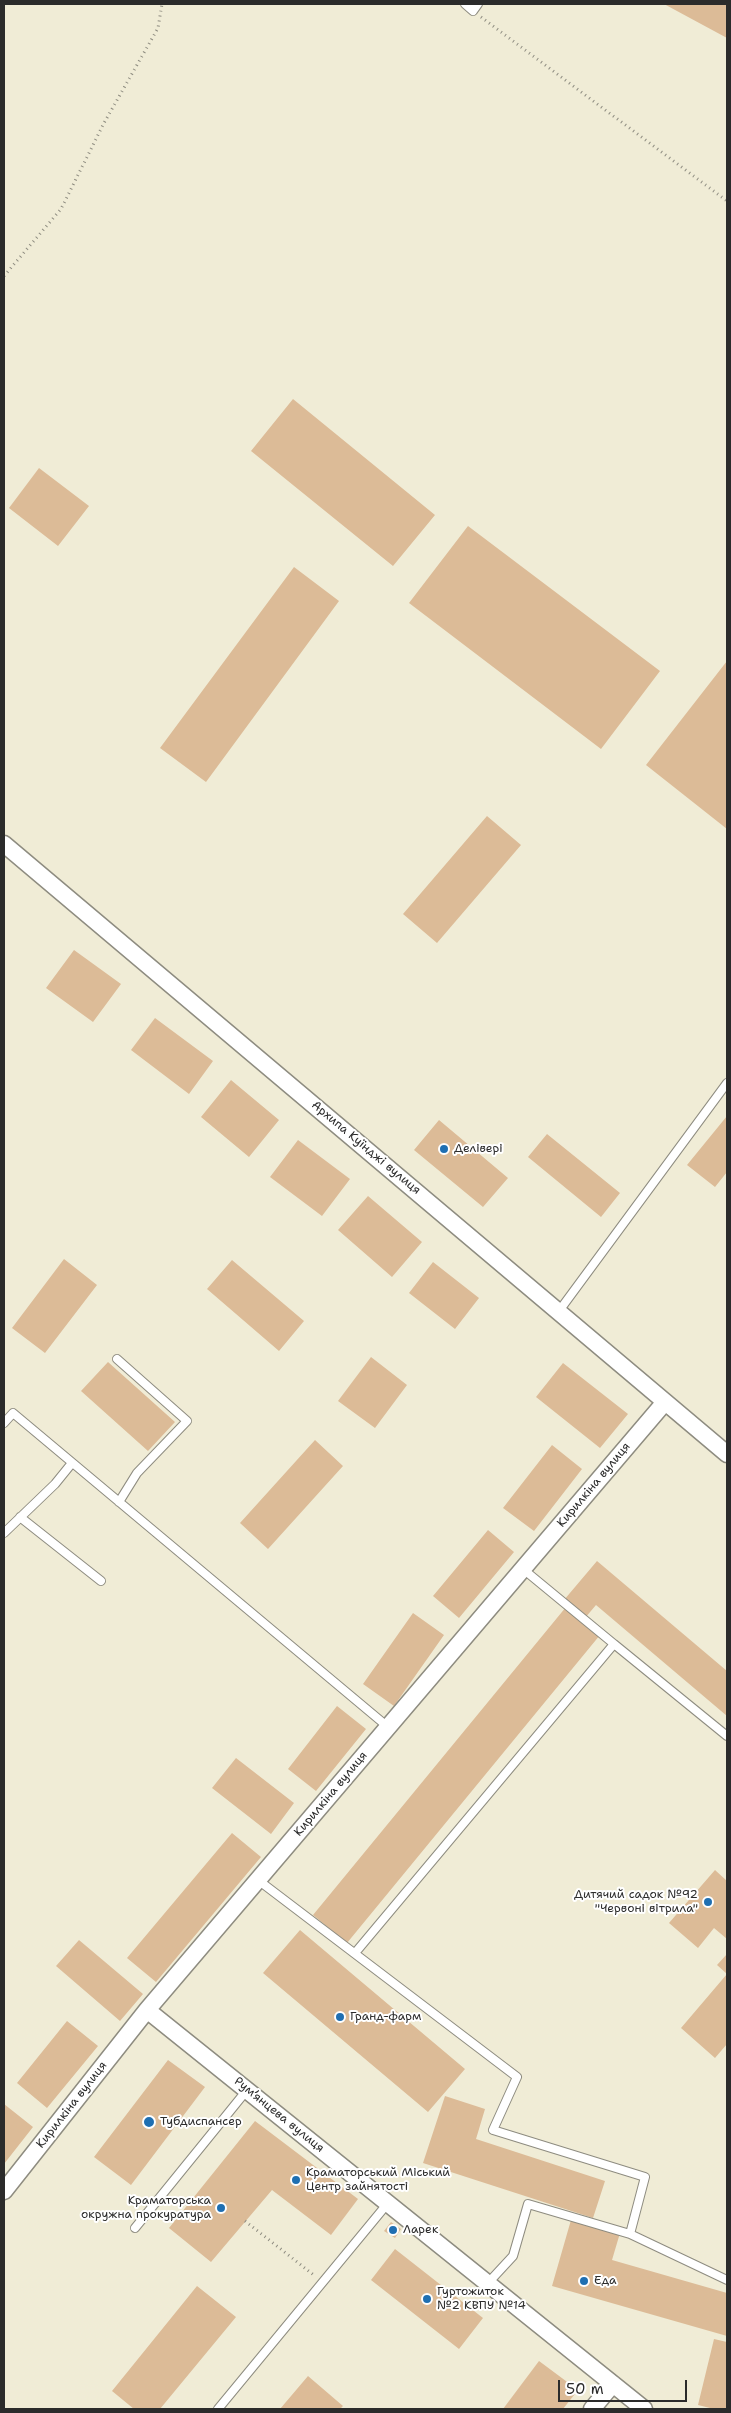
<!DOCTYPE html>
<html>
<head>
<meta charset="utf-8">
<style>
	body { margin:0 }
	#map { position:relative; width:731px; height:2413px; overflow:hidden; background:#f0ecd6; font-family:"Shantell Sans",sans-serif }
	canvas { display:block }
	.frame { position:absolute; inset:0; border:5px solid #2b2b2b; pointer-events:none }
	.scale { position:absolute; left:558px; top:2380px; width:129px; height:22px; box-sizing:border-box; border:2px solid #2b2b2b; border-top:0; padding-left:6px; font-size:15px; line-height:18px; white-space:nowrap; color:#2b2b2b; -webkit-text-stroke:4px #fff; paint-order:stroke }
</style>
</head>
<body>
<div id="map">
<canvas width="731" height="2413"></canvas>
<div class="frame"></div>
<div class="scale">50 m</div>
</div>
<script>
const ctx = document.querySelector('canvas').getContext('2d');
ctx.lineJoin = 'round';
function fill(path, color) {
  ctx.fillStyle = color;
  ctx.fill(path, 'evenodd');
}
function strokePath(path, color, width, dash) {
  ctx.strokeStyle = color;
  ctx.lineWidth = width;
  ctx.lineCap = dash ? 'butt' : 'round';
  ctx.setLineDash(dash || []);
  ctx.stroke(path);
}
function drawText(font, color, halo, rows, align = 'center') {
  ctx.font = font + ' "Shantell Sans",sans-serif';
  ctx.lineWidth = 4;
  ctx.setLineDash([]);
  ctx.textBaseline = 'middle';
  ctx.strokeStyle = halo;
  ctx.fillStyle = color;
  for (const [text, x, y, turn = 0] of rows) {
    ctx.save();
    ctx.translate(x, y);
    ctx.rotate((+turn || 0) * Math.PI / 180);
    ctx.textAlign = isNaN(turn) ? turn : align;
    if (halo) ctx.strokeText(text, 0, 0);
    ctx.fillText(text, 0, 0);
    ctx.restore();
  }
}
fill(new Path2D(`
	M664 4H727V38Z
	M293 399 435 515 393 566 251 451Z
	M39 468 89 506 58 546 9 508Z
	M468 526 660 671 601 749 409 603Z
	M294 567 339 601 206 782 160 748Z
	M727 661V829L646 765Z
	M487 816 521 845 437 943 403 914Z
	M74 950 121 984 93 1022 46 988Z
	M155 1018 213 1061 189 1094 131 1050Z
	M231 1080 279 1120 249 1157 201 1117Z
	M727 1116V1172L715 1187 687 1165Z
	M439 1120 508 1178 483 1207 414 1150Z
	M547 1134 620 1193 601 1217 528 1157Z
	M298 1140 350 1179 322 1216 270 1177Z
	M368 1196 422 1242 392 1277 338 1230Z
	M64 1259 97 1285 45 1353 12 1328Z
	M232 1260 304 1321 279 1351 207 1289Z
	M433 1262 479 1298 455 1329 409 1293Z
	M371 1357 407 1385 375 1428 338 1401Z
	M108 1362 175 1422 148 1451 81 1391Z
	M563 1363 628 1414 600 1448 536 1397Z
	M315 1440 343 1466 268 1549 240 1523Z
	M552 1445 582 1469 534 1531 503 1508Z
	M488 1530 514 1552 459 1618 433 1596Z
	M597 1561 727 1671V1716L596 1605 585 1618 564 1600Z
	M566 1607 600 1635 347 1943 313 1915Z
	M413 1613 444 1635 394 1706 363 1684Z
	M337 1706 366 1729 316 1791 288 1769Z
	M236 1758 294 1803 271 1834 212 1788Z
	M232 1833 261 1857 156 1982 127 1958Z
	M715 1870 727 1881V1939L714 1928 698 1948 669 1923Z
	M300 1930 465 2069 428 2112 263 1973Z
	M79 1940 143 1994 120 2021 56 1966Z
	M727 1954V1974L717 1965Z
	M727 1974V2044L715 2058 681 2028Z
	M67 2021 98 2046 47 2108 17 2083Z
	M168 2060 205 2087 131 2185 94 2157Z
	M445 2096 485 2109 476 2139 605 2181 593 2218 423 2163Z
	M4 2104 33 2127 4 2164Z
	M255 2121 358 2199 331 2235 272 2190 211 2262 169 2228Z
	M571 2220 620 2233 612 2260 727 2293V2336L552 2286Z
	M391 2222 401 2229 395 2238 384 2231Z
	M395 2249 483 2318 459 2349 371 2280Z
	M197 2286 236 2317 160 2409H134L112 2391Z
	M714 2339 727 2342V2409H714L698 2405Z
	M539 2361 578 2390 563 2409H503Z
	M308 2376 343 2406 340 2409H280Z`), '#dcbb97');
const service = new Path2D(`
	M465 4 473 11 478 4
	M559 1311 727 1083
	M117 1359 187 1421 137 1473 119 1502
	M4 1423 13 1413 388 1727
	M20 1517 101 1581
	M4 1533 55 1484 72 1463
	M614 1644 727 1736
	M258 1880 517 2077 493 2130 645 2177 630 2234 727 2280
	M355 1953 614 1644 523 1569
	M135 2228 247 2090
	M488 2283 513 2256 528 2204 630 2234
	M218 2409 388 2203`);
const minor = new Path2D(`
	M4 844 727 1454
	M147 2010 644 2409
	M4 2191 147 2010 665 1402
	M592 2409 613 2384`);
strokePath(service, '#8e8c80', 10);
strokePath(minor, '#8e8c80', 19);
strokePath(new Path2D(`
	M481 17 727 201
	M4 276 61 209 104 123 158 28 162 4
	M245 2221 315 2276`), '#8e8c80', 3, [1, 4]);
strokePath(service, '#fff', 8);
strokePath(minor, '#fff', 16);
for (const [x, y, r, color] of [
	[444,1149,5,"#1f6fb2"],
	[708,1902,5,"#1f6fb2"],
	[340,2017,5,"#1f6fb2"],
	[149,2122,6,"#1f6fb2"],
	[296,2180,5,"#1f6fb2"],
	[221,2208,5,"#1f6fb2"],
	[393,2230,5,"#1f6fb2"],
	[584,2281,5,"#1f6fb2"],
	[427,2299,5,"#1f6fb2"]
]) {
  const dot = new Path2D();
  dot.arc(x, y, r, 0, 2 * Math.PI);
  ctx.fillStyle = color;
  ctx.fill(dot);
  strokePath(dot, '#fff', 2);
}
drawText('12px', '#2b2b2b', '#fff', [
	["Архипа Куїнджі вулиця",366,1148,40],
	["Кирилкіна вулиця",594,1485,-50],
	["Кирилкіна вулиця",331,1794,-50],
	["Кирилкіна вулиця",72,2105,-52],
	["Рум’янцева вулиця",279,2115,39]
]);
drawText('12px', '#2b2b2b', '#fff', [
	["Делівері",454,1149],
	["Дитячий садок №92",698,1895,"right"],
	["\"Червонi вiтрила\"",698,1909,"right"],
	["Гранд-фарм",350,2017],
	["Тубдиспансер",160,2122],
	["Краматорський Міський",306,2173],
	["Центр зайнятості",306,2187],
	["Краматорська",211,2201,"right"],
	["окружна прокуратура",211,2215,"right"],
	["Ларек",403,2230],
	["Еда",594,2281],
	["Гуртожиток",437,2292],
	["№2 КВПУ №14",437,2306]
], 'left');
</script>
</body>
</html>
